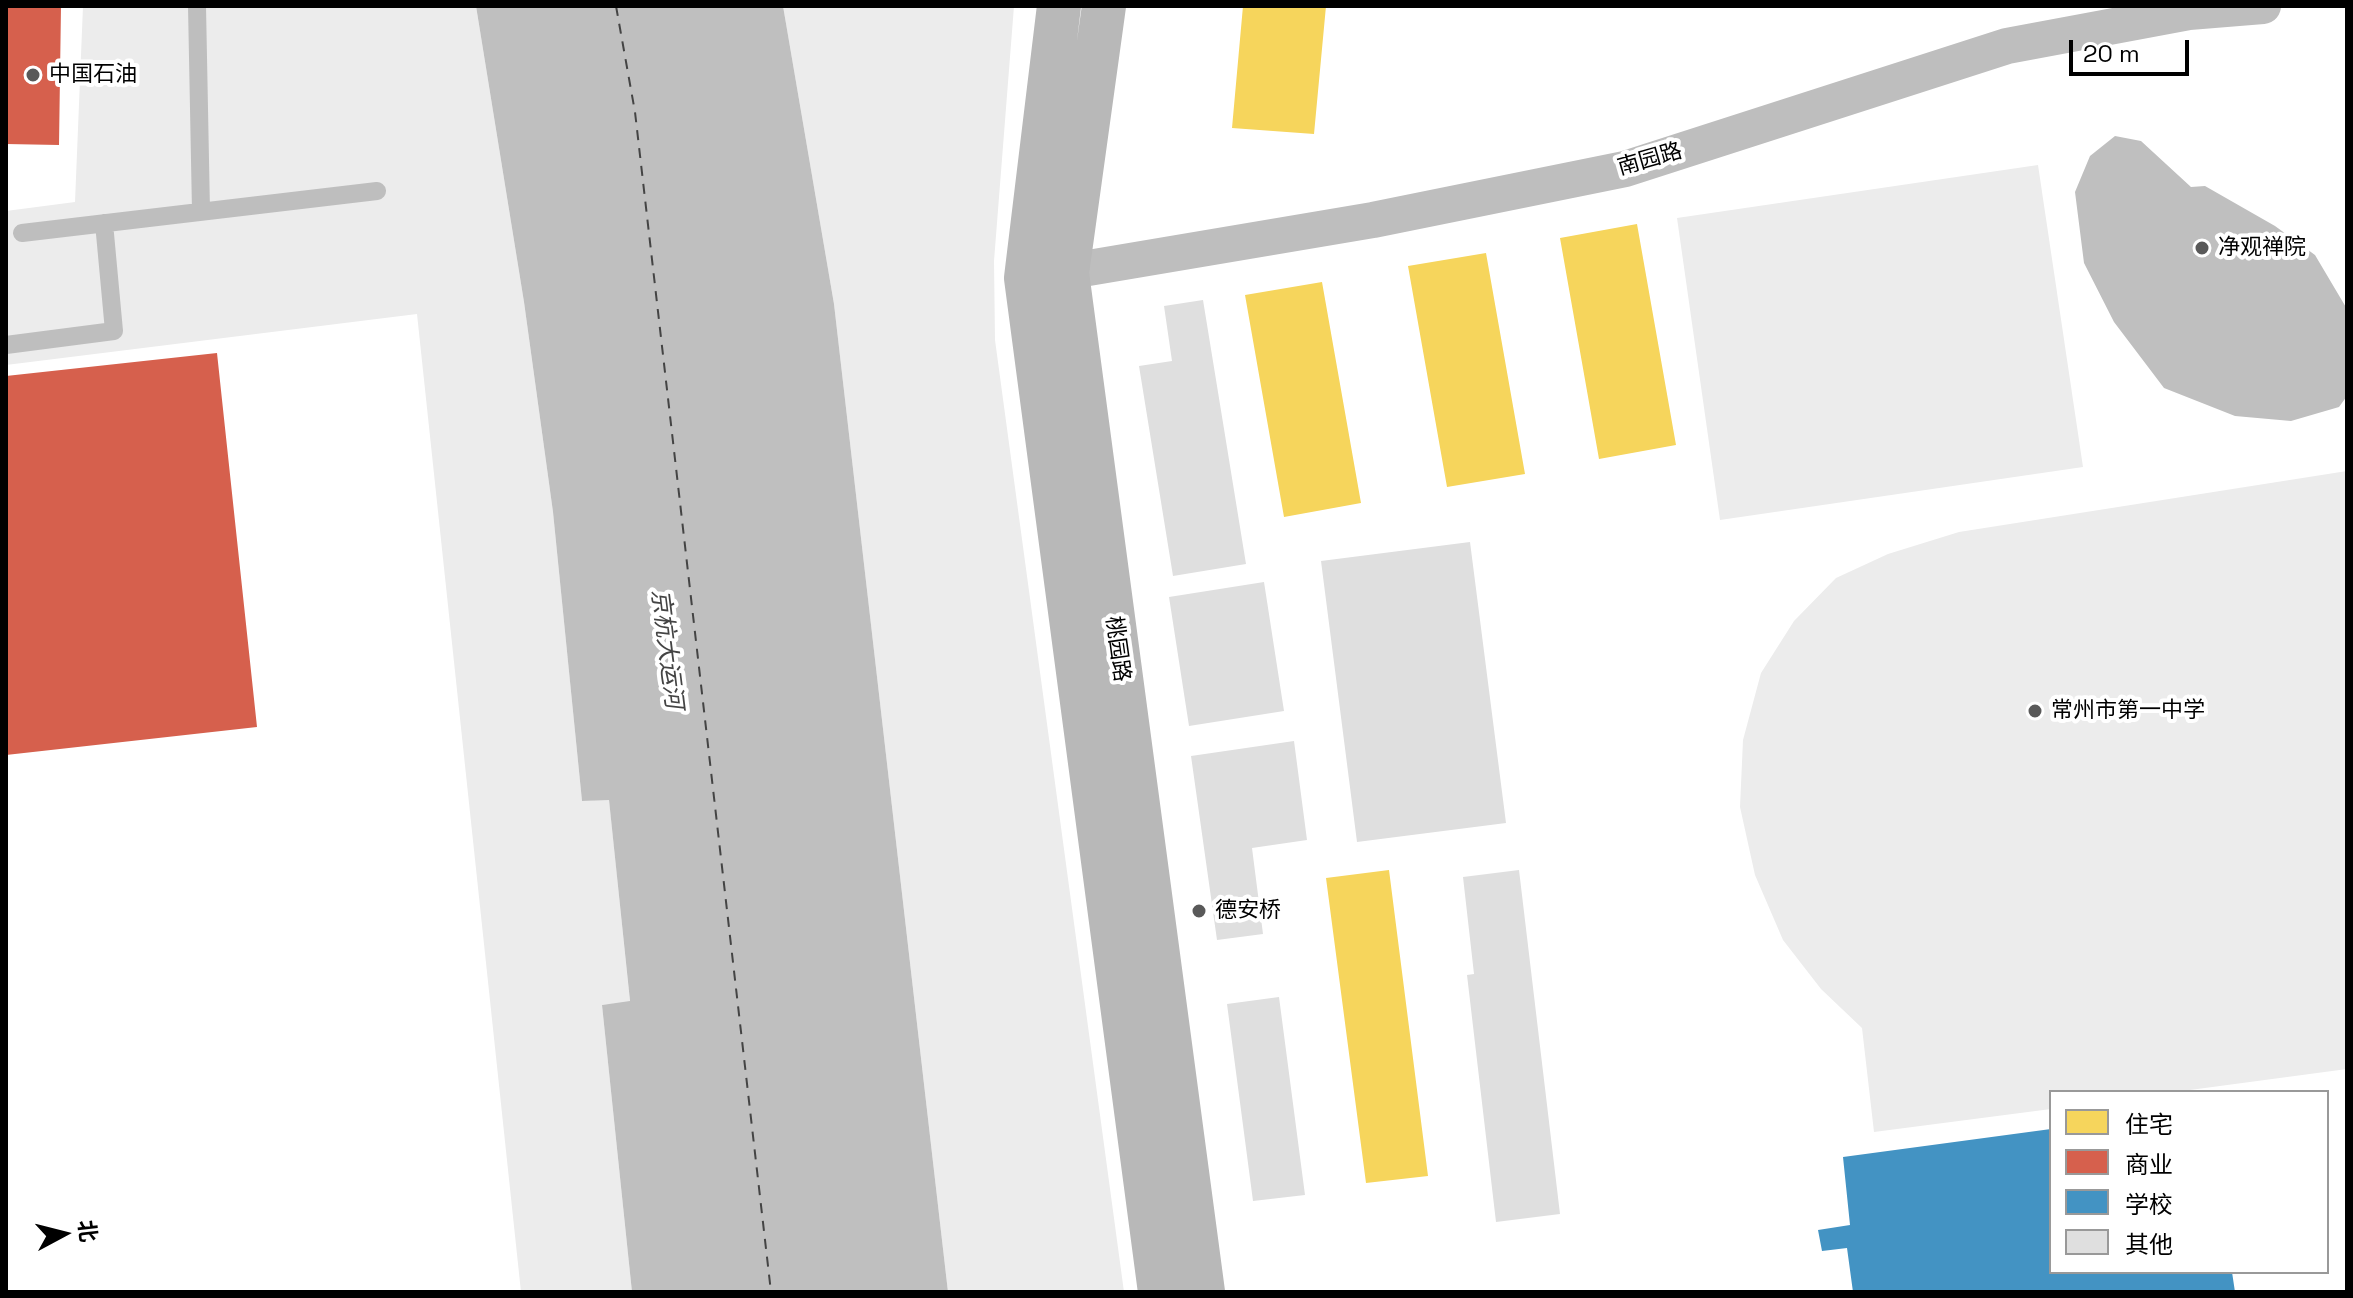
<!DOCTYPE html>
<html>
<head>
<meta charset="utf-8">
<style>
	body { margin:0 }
	#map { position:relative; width:2353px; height:1298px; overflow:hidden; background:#fff; font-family:"Space Grotesk","Noto Sans SC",sans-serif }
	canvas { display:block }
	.frame { position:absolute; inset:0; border:8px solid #000; pointer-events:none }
	.legend { position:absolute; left:2049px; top:1090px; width:280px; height:184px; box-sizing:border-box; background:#fff; border:2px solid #999; margin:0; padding:10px 14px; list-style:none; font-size:24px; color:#000 }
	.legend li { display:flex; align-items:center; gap:16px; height:40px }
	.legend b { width:40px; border:2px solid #999 }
	.north { position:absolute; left:24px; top:1194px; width:80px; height:80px; -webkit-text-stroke:6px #fff; paint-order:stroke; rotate:83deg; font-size:22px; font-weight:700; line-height:32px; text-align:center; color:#000 }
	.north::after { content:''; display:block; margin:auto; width:28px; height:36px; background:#000; clip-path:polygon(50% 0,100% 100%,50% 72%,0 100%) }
	.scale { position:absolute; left:2069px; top:40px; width:120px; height:36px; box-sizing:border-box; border:4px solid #000; border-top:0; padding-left:10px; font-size:24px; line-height:28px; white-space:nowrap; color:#000; -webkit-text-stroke:6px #fff; paint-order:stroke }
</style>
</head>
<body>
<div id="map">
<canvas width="2353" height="1298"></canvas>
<div class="frame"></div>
<ul class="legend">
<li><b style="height:22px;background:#f6d55c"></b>住宅</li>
<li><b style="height:22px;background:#d6604d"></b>商业</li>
<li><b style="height:22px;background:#4393c3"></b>学校</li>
<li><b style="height:22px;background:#dfdfdf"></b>其他</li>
</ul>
<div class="north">北</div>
<div class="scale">20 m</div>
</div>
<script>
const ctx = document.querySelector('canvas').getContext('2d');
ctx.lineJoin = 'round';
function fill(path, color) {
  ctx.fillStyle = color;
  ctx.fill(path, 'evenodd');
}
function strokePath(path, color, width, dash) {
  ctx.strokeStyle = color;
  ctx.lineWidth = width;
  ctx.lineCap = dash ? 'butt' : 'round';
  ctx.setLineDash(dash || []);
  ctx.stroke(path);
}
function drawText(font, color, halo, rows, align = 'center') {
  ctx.font = font + ' "Space Grotesk","Noto Sans SC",sans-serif';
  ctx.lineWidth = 8;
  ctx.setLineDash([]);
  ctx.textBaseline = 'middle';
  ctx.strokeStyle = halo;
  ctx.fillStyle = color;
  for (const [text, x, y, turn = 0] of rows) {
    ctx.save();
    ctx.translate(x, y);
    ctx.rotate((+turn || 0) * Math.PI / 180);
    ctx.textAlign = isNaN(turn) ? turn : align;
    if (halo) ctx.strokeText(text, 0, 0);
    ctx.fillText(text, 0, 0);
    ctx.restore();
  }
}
fill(new Path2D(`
	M83 6H476L524 302 553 512 582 801 609 799 630 1002 602 1005 632 1292H521L417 314 6 365V211L75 202Z
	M783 6H1014L994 261 995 340 1124 1292H948L834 304Z
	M2038 165 2083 467 1720 520 1677 218Z
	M2347 471V1069L2175 1092H2051V1109L1874 1132 1862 1028 1821 989 1783 940 1755 875 1740 807 1743 740 1761 673 1794 621 1836 578 1888 554 1959 532Z`), '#ececec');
fill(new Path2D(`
	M476 6H783L834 304 948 1292H632L602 1005 630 1001 609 800 582 801 553 512 524 302Z
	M2115 136 2141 141 2191 187 2205 186 2275 226 2315 255 2347 309V396L2339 407 2291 421 2235 416 2164 388 2114 322 2084 263 2075 192 2090 156Z`), '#bfbfbf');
fill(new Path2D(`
	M1243 6H1326L1314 134 1232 128Z
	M1637 224 1676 445 1599 459 1560 238Z
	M1486 253 1525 474 1447 487 1408 266Z
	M1322 282 1361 503 1284 517 1245 295Z
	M1389 870 1428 1176 1366 1183 1326 878Z`), '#f6d55c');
fill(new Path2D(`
	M6 6H61L59 145 6 144Z
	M217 353 257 727 6 755V376Z`), '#d6604d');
fill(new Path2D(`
	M2051 1129V1272H2232L2235 1292H1853L1847 1248 1822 1251 1818 1230 1850 1225 1843 1157Z`), '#4393c3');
strokePath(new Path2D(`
	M616 6 635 112 771 1292`), '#444', 2, [10, 8]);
fill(new Path2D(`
	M1203 300 1246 564 1173 576 1139 366 1172 361 1164 306Z
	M1470 542 1506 823 1357 842 1321 561Z
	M1264 582 1284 711 1189 726 1169 597Z
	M1294 741 1307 840 1252 848 1263 934 1217 940 1191 756Z
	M1519 870 1560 1214 1496 1222 1467 975 1474 974 1463 877Z
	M1279 997 1305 1195 1253 1201 1227 1004Z`), '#dfdfdf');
strokePath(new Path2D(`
	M197 6 201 211
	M22 233 377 191
	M6 345 114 331 104 223`), '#bebebe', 18);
strokePath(new Path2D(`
	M1041 276 1373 220 1625 169 2007 46 2189 12 2263 6`), '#bebebe', 36);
strokePath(new Path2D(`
	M1059 6 1026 278 1160 1292
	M1104 6 1067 273 1203 1292`), '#b8b8b8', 44);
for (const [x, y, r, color] of [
	[33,75,8,"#595959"],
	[2202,248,8,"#595959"],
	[2035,711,8,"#595959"],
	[1199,911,8,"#595959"]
]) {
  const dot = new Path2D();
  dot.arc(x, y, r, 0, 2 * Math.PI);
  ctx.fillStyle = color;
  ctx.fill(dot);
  strokePath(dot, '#fff', 3);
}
drawText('22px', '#000', '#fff', [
	["中国石油",49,75],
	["净观禅院",2218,248],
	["常州市第一中学",2051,711],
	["德安桥",1215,911]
], 'left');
drawText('22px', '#000', '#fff', [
	["南园路",1650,160,-16],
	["桃园路",1117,649,82]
]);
drawText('italic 24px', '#444', '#fff', [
	["京杭大运河",666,649,83]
]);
</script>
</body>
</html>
